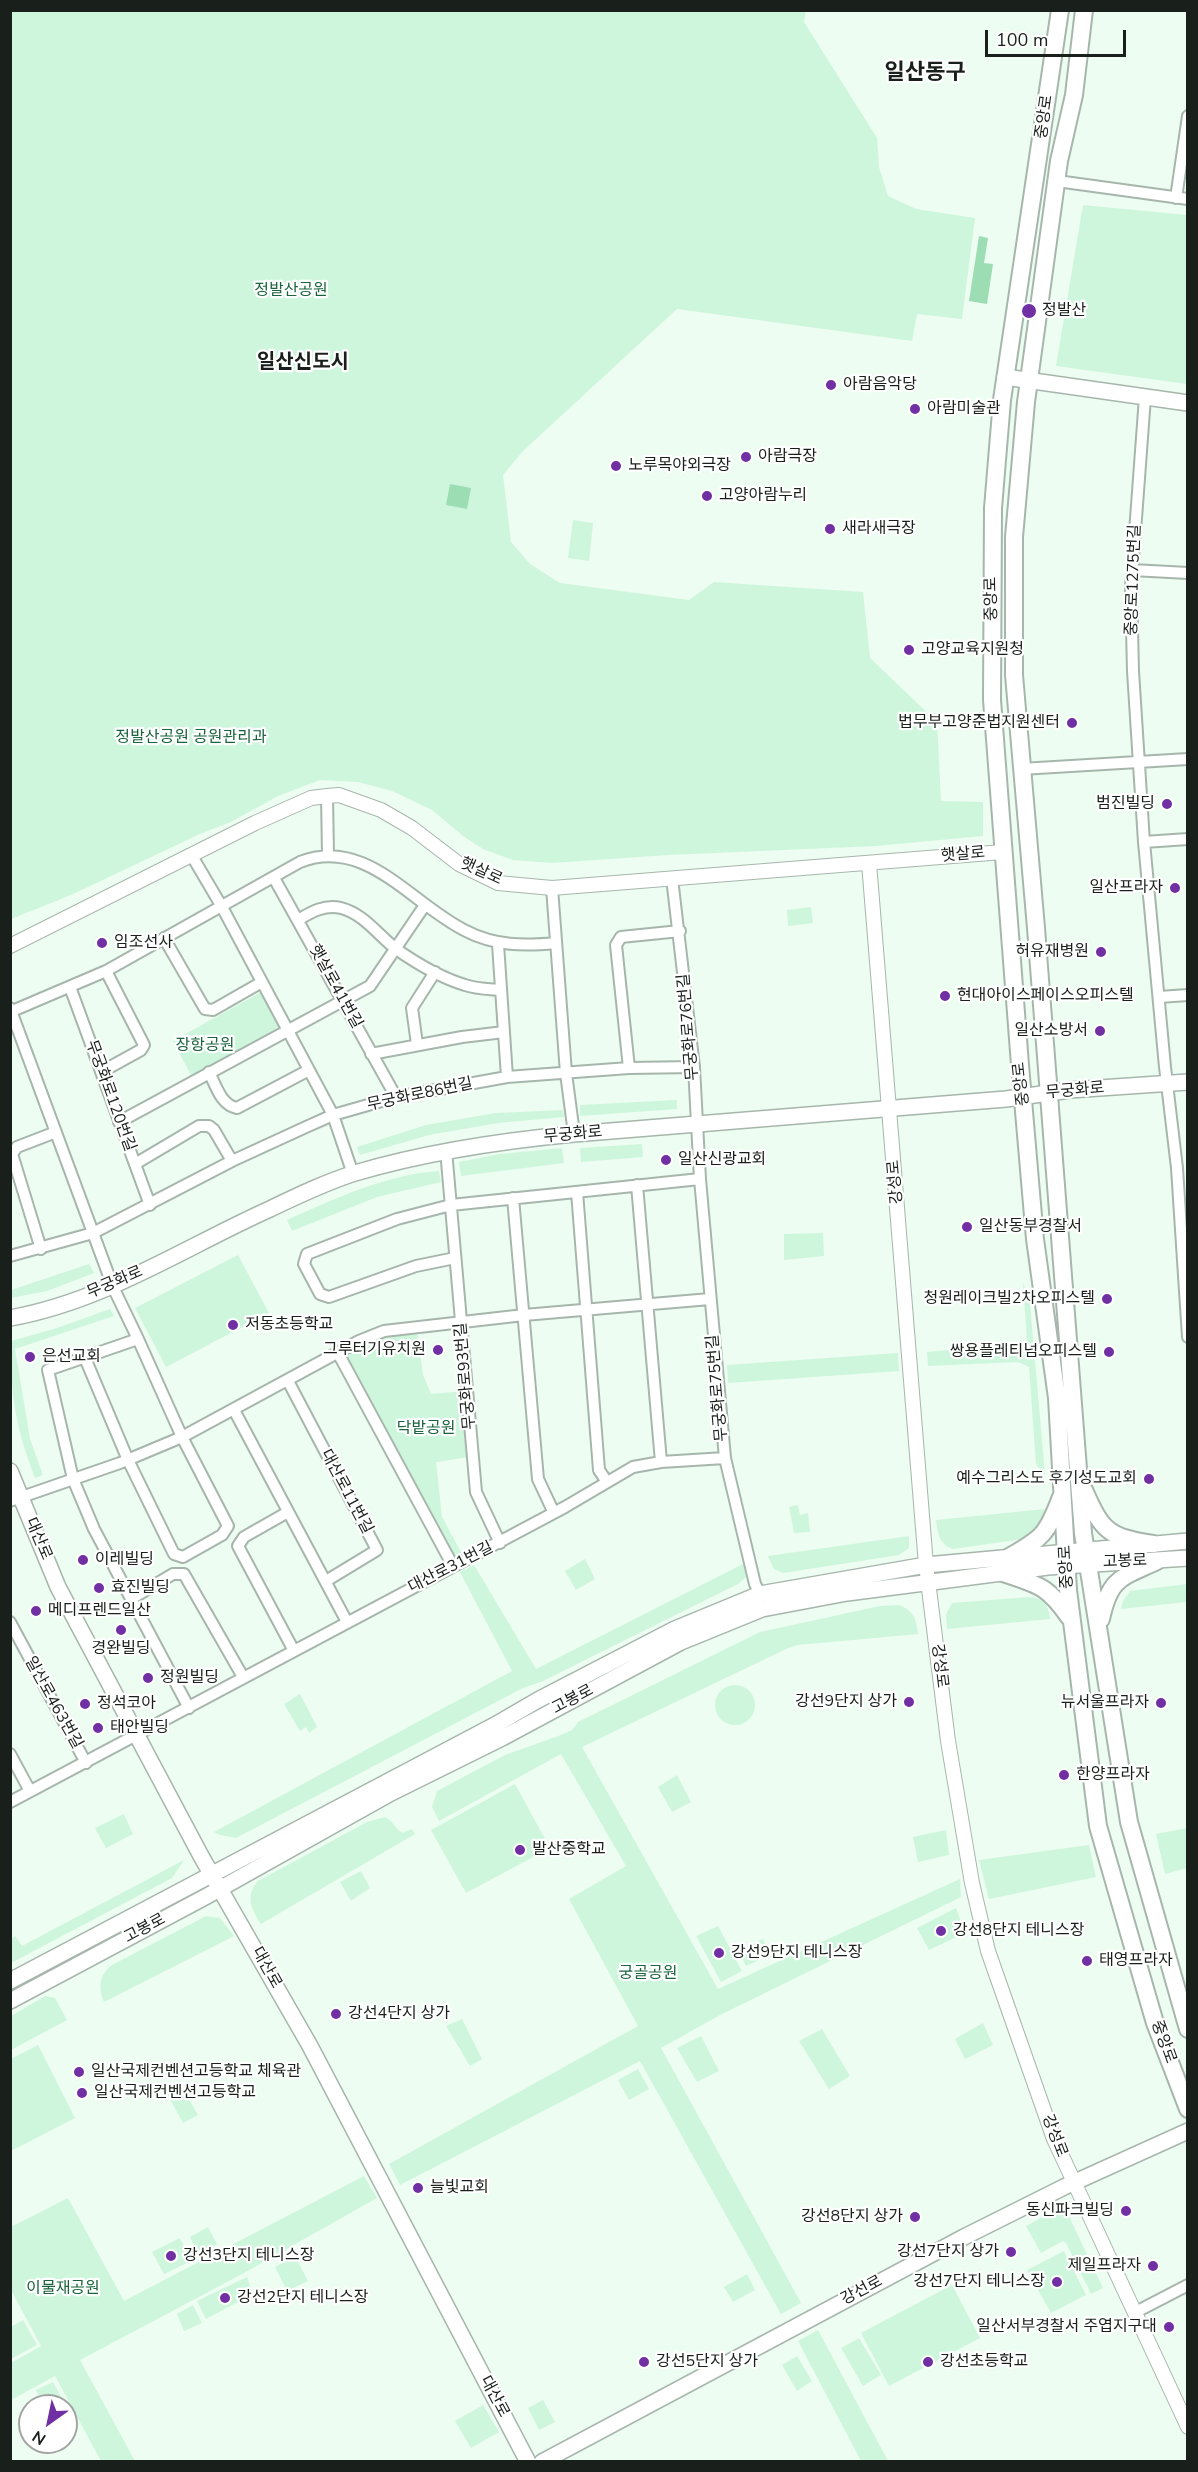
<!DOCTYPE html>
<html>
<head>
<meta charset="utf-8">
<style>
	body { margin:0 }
	#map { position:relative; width:1198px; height:2472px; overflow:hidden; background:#edfdf2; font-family:"Nunito Sans",sans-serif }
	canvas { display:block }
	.frame { position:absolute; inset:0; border:12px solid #191f1b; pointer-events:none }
	.north { position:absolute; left:18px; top:2394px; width:60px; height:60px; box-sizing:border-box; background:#fff; border:2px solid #a3a5a4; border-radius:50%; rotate:213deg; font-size:16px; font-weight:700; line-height:24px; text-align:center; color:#191f1b }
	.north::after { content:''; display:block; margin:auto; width:21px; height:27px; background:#702fa3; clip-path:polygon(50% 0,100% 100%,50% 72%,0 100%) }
	.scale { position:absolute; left:985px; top:30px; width:141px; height:27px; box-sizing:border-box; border:3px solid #191f1b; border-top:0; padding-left:8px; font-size:18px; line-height:21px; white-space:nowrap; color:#191f1b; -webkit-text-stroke:4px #fff; paint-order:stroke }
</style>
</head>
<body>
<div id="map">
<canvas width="1198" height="2472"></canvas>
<div class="frame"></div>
<div class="north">N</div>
<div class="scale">100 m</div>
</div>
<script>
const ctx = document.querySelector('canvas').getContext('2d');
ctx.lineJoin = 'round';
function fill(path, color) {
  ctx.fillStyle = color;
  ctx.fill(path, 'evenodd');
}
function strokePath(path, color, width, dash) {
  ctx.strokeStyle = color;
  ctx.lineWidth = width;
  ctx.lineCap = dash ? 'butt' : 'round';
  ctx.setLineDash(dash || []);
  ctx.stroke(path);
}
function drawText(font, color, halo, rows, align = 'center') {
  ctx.font = font + ' "Nunito Sans","Noto Sans KR",sans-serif';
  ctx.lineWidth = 4.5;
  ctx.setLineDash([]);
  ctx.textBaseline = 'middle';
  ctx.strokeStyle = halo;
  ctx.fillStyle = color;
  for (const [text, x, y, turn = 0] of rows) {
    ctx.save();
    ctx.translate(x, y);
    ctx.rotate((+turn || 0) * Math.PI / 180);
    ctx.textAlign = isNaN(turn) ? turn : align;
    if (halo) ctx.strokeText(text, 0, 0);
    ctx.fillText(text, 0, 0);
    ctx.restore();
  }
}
fill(new Path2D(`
	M10 11H806L804 22 877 138 879 167 888 196 916 209 975 218 962 319 917 314 912 341 677 309 523 451 503 475 511 542 530 564 560 583 689 600 714 582 863 592 870 658 937 722 941 801 983 802V836L876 846 668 855 552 863 513 860 483 849 463 836 432 810 392 791 358 782 320 780 278 796 231 822 202 833 71 895 11 919Z
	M1083 205 1187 215V384L1056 366Z
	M573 520 593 523 589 561 568 558Z
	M811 907 813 923 788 926 787 910Z
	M261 992 281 1026 192 1077 173 1041Z
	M677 1100V1109L580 1116V1105Z
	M563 1110 564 1117 498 1123 429 1135 360 1155 357 1147 426 1125 496 1113Z
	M642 1144 643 1157 581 1162 580 1148Z
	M562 1148 564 1163 461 1176 459 1162 500 1154Z
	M439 1171 441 1182 377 1197 292 1231 287 1220C336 1198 385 1175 439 1171Z
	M823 1233 824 1256 784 1260V1234Z
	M238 1255 269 1313 166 1367 135 1308Z
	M89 1264 94 1273 47 1291 11 1298V1290Z
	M1023 1282 1030 1303 1045 1475 1036 1464 1029 1367 1018 1362 928 1366 927 1352 1027 1342Z
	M110 1309 114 1316 15 1349 30 1439 43 1475 35 1478C16 1429 10 1394 11 1341L54 1329Z
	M417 1331 423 1375 431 1394 464 1391 469 1457 436 1462 442 1517 462 1554 453 1559 344 1355 386 1335Z
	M898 1353 899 1371 728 1383 727 1365Z
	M798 1505 800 1515 808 1513 810 1532 794 1533 789 1507Z
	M1045 1509 1043 1525 1024 1539 953 1549C939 1544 938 1534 936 1520Z
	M909 1536V1548L899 1555 783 1573 774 1569 768 1556Z
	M585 1559 595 1579 576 1590 565 1571Z
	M745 1563 746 1577 738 1584 543 1681 523 1688 236 1838 220 1835 214 1832 512 1671 460 1572 474 1565 536 1669Z
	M1187 1584V1602L1121 1609 1123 1601 1130 1591Z
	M1029 1597C1045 1598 1048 1605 1050 1619L947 1629 946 1614 952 1603Z
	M899 1605C914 1611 916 1619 918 1634L798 1645 786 1649 582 1747 718 1989 960 1879 961 1897 720 2015 661 2048 801 2303 781 2314 640 2061 400 2185 389 2164 638 2026 569 1899 626 1866 561 1754 439 1821 432 1807 437 1791 505 1755 561 1735 572 1730 578 1722 760 1632 880 1606Z
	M715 1705a20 20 0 1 1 40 0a20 20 0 1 1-40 0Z
	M300 1694 317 1727 309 1733 306 1727 300 1731 284 1704Z
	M677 1775 691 1802 672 1812 658 1787Z
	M515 1784 550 1848 466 1893 431 1830Z
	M124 1814 133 1834 106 1848 95 1828Z
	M385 1817C393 1821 395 1829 403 1833L412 1829 415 1834 261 1924C251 1909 245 1896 258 1881L367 1822Z
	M1187 1828V1868L1165 1874 1156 1834Z
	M946 1830 949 1855 918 1862 913 1837Z
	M1089 1845 1096 1877 989 1899 979 1860Z
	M184 1860 172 1878 11 1963V1939L15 1936 22 1946Z
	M361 1871 370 1888 351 1901 340 1882Z
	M956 1908 965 1933 929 1950 917 1928Z
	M206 1916 220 1918 234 1936 104 2002C98 1988 99 1977 110 1966Z
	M718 1926 742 1971 721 1982 696 1936Z
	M763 1939 770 1955 746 1966 739 1951Z
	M45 1996 55 1998 67 2020 11 2050V2016Z
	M462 2019 482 2059 470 2066 446 2026Z
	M983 2023 993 2045 965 2059 955 2039Z
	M822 2029 850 2076 829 2089 799 2041Z
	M701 2036 719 2071 697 2082 677 2048Z
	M38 2045 75 2118 11 2151V2059Z
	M638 2069 649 2089 629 2100 618 2080Z
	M179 2081 198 2115 183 2123 165 2090Z
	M364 2176 377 2198 244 2273 80 2360 135 2461H101L55 2376 11 2400V2363L41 2346 11 2290V2223L13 2226 68 2198 124 2301Z
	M1061 2207 1065 2208 1103 2288 1091 2294 1066 2243 1063 2241 1041 2253 1026 2226Z
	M208 2227 217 2244 198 2255 190 2237Z
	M180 2238 191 2261 164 2274 152 2252Z
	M1064 2251 1086 2295 1051 2313 1027 2270Z
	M295 2256 308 2281 287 2291 275 2267Z
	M747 2274 755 2290 733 2302 724 2287Z
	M247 2277 253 2294 206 2319 197 2301Z
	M952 2285 980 2338 889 2386 861 2333Z
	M193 2305 202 2323 184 2331 177 2314Z
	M23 2320 37 2345 11 2359V2327Z
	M818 2330 888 2461H861L798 2341Z
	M859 2338 881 2375 863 2386 841 2348Z
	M797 2356 812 2381 797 2391 782 2365Z
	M53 2382 66 2406H44L36 2390Z
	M543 2400 555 2422 539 2430 528 2408Z
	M483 2405 499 2432 471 2448 455 2421Z`), '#cef6dc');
fill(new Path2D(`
	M979 236 988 238 984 263 993 264 987 304 969 301Z
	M450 484 471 488 467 509 446 505Z`), '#9cddb4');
const minor = new Path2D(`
	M1057 181 1188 199
	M1176 198 1188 116
	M1145 397 1131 586 1133 671 1144 842 1165 1067 1177 1168 1188 1337
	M1132 570 1188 573
	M1021 769 1188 759
	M327 796 328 855
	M1144 842 1188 839
	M192 856 222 907 333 1115 353 1174
	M274 878 396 1097
	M672 878 694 1067 700 1179 725 1458 755 1584 760 1594
	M552 888 566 1073 574 1134
	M298 920C311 912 325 904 341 908 364 914 378 935 396 949 416 963 442 978 465 985 476 989 490 989 501 990
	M164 938 205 1009 213 1010 262 982
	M498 944 507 1077
	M70 987 150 1205
	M1159 997 1188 995
	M10 1008 113 1287 138 1339
	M10 1012 106 971 300 862C366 836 411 904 466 931 495 946 524 946 556 943
	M417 1044 412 1008 435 972
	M371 1054 462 1037 504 1032
	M629 1068 616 945 621 937 680 931
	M101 1072 141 1050 144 1045 106 971
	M209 1072C216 1086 221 1105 237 1108L309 1070
	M119 1122 370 986 425 905
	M446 1150 476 1492 500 1543
	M135 1164 199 1126H209L214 1130 232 1161
	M637 1185 661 1462
	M577 1192 599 1470 607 1482
	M513 1198 538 1479 554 1513
	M41 1249 12 1154 17 1147 56 1132
	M10 1256 93 1233 232 1161 306 1127 333 1115 396 1097 507 1077 629 1068 694 1067
	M455 1258 416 1266 329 1297 320 1294 304 1264 307 1254 397 1219 451 1205 700 1179
	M338 1353 453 1566
	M85 1358 128 1460 174 1554 183 1557 222 1535 228 1526 182 1437 138 1339 48 1370 73 1479 94 1529 189 1708
	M288 1381 377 1550 326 1581
	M234 1410 347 1622
	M10 1501 120 1463 182 1437 359 1341 384 1331 524 1315 710 1299
	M288 1512 244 1537 238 1546 294 1651
	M131 1599 173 1574H184L243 1677
	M10 1622 86 1763
	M10 1754 30 1791
	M10 1802 565 1507 633 1467 661 1462 725 1458
	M1134 2313 1188 2285`);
const tertiary = new Path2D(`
	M869 863 926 1565 948 1741 972 1883 988 1951 1054 2139 1188 2427
	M10 946 255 823 311 798 327 796 339 795 381 810 412 828 459 864 498 883 552 888 1003 852`);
const secondary = new Path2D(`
	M1005 377 1188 403
	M10 1318C105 1301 185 1247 270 1209 297 1196 326 1182 355 1173 426 1152 500 1141 574 1134L1006 1099 1070 1090 1188 1082
	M10 1471 58 1587 201 1856 310 2046 528 2462
	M10 1981 495 1725 538 1700 675 1629 760 1594 926 1565 1188 1541
	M10 2001 207 1896 391 1793 502 1738 681 1642 762 1609 847 1593 1048 1567 1188 1558
	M542 2462 964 2237 1064 2187 1188 2131`);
const primary = new Path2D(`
	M1060 10 1002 400 993 508 992 700 1020 1065 1035 1239 1057 1398 1068 1590 1098 1826 1155 2023 1188 2109
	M1084 10 1074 95 1059 161 1026 402 1014 537V675L1036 928 1083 1533 1129 1822 1188 2029
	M1084 1490C1102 1531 1108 1537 1153 1544
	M1009 1557C1043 1538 1047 1534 1061 1497
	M1003 1573C1038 1585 1047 1585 1069 1617
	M1101 1619C1110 1577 1121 1578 1157 1561`);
strokePath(minor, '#a7b6ac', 14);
strokePath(tertiary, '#a7b6ac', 16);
strokePath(secondary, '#a7b6ac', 18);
strokePath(primary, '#a7b6ac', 20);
strokePath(minor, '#fff', 10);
strokePath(tertiary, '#fff', 14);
strokePath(secondary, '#fff', 15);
strokePath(primary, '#fff', 16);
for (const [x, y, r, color] of [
	[1029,311,8,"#702fa3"],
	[831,385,6,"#702fa3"],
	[915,409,6,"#702fa3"],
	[746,457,6,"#702fa3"],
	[616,466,6,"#702fa3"],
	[707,496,6,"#702fa3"],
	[830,529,6,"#702fa3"],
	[909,650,6,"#702fa3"],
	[1072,723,6,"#702fa3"],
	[1167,804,6,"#702fa3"],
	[1175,888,6,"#702fa3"],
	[102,943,6,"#702fa3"],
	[1101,952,6,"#702fa3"],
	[945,996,6,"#702fa3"],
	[1100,1031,6,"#702fa3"],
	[666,1160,6,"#702fa3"],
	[967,1227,6,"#702fa3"],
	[1107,1299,6,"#702fa3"],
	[233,1325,6,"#702fa3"],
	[438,1350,6,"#702fa3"],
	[1109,1352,6,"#702fa3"],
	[30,1357,6,"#702fa3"],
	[1149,1479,6,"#702fa3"],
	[83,1560,6,"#702fa3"],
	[99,1588,6,"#702fa3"],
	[36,1611,6,"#702fa3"],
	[121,1630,6,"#702fa3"],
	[148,1678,6,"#702fa3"],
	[909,1702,6,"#702fa3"],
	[1161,1703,6,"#702fa3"],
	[85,1704,6,"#702fa3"],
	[98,1728,6,"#702fa3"],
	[1064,1775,6,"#702fa3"],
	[520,1850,6,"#702fa3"],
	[941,1931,6,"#702fa3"],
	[719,1953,6,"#702fa3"],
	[1087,1961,6,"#702fa3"],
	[336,2014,6,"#702fa3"],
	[79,2072,6,"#702fa3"],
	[82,2093,6,"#702fa3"],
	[418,2188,6,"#702fa3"],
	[1126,2211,6,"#702fa3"],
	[915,2217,6,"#702fa3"],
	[1011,2252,6,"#702fa3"],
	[171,2256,6,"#702fa3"],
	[1153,2266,6,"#702fa3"],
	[1057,2282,6,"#702fa3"],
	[225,2298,6,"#702fa3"],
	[1169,2327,6,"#702fa3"],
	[644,2362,6,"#702fa3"],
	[928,2362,6,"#702fa3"]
]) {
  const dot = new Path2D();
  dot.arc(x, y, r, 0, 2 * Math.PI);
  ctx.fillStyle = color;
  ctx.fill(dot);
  strokePath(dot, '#fff', 2);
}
drawText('16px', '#191f1b', '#fff', [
	["중앙로",1045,117,-82],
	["중앙로1275번길",1134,580,-88],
	["중앙로",992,599,-91],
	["햇살로",963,855,-5],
	["햇살로",481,872,24],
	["햇살로41번길",335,987,61],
	["무궁화로76번길",689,1027,-95],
	["중앙로",1022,1084,-96],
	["무궁화로",1075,1091,-5],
	["무궁화로86번길",420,1095,-12],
	["무궁화로120번길",110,1096,70],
	["무궁화로",573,1135,-5],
	["강성로",896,1182,-95],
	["무궁화로",115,1283,-23],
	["무궁화로93번길",466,1376,-95],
	["무궁화로75번길",718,1388,-95],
	["대산로11번길",346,1492,62],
	["대산로",38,1539,67],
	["고봉로",1125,1562,-2],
	["중앙로",1067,1567,-93],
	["대산로31번길",451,1568,-27],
	["강성로",939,1666,83],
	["고봉로",573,1700,-28],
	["일산로463번길",53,1703,61],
	["고봉로",145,1929,-28],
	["대산로",266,1968,61],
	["중앙로",1163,2042,70],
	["강성로",1054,2136,69],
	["강선로",862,2291,-28],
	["대산로",494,2397,62]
]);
drawText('16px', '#1c643e', '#fff', [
	["정발산공원",291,291],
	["정발산공원 공원관리과",191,738],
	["장항공원",205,1046],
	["닥밭공원",426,1429],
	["궁골공원",648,1974],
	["이물재공원",63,2289]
]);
drawText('16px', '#191f1b', '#fff', [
	["정발산",1042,311],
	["아람음악당",843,385],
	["아람미술관",927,409],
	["아람극장",758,457],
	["노루목야외극장",628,466],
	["고양아람누리",719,496],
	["새라새극장",842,529],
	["고양교육지원청",921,650],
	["법무부고양준법지원센터",1060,723,"right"],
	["범진빌딩",1155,804,"right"],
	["일산프라자",1163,888,"right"],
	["임조선사",114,943],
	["허유재병원",1089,952,"right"],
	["현대아이스페이스오피스텔",957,996],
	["일산소방서",1088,1031,"right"],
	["일산신광교회",678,1160],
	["일산동부경찰서",979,1227],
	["청원레이크빌2차오피스텔",1095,1299,"right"],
	["저동초등학교",245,1325],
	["그루터기유치원",426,1350,"right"],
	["쌍용플레티넘오피스텔",1097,1352,"right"],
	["은선교회",42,1357],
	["예수그리스도 후기성도교회",1137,1479,"right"],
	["이레빌딩",95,1560],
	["효진빌딩",111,1588],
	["메디프렌드일산",48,1611],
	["경완빌딩",121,1649,"center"],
	["정원빌딩",160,1678],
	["강선9단지 상가",897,1702,"right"],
	["뉴서울프라자",1149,1703,"right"],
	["정석코아",97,1704],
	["태안빌딩",110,1728],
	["한양프라자",1076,1775],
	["발산중학교",532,1850],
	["강선8단지 테니스장",953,1931],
	["강선9단지 테니스장",731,1953],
	["태영프라자",1099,1961],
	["강선4단지 상가",348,2014],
	["일산국제컨벤션고등학교 체육관",91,2072],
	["일산국제컨벤션고등학교",94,2093],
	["늘빛교회",430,2188],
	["동신파크빌딩",1114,2211,"right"],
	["강선8단지 상가",903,2217,"right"],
	["강선7단지 상가",999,2252,"right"],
	["강선3단지 테니스장",183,2256],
	["제일프라자",1141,2266,"right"],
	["강선7단지 테니스장",1045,2282,"right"],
	["강선2단지 테니스장",237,2298],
	["일산서부경찰서 주엽지구대",1157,2327,"right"],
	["강선5단지 상가",656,2362],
	["강선초등학교",940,2362]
], 'left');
drawText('bold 20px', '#191f1b', '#fff', [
	["일산신도시",303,363]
]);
drawText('bold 22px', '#191f1b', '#fff', [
	["일산동구",925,74]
]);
</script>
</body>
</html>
